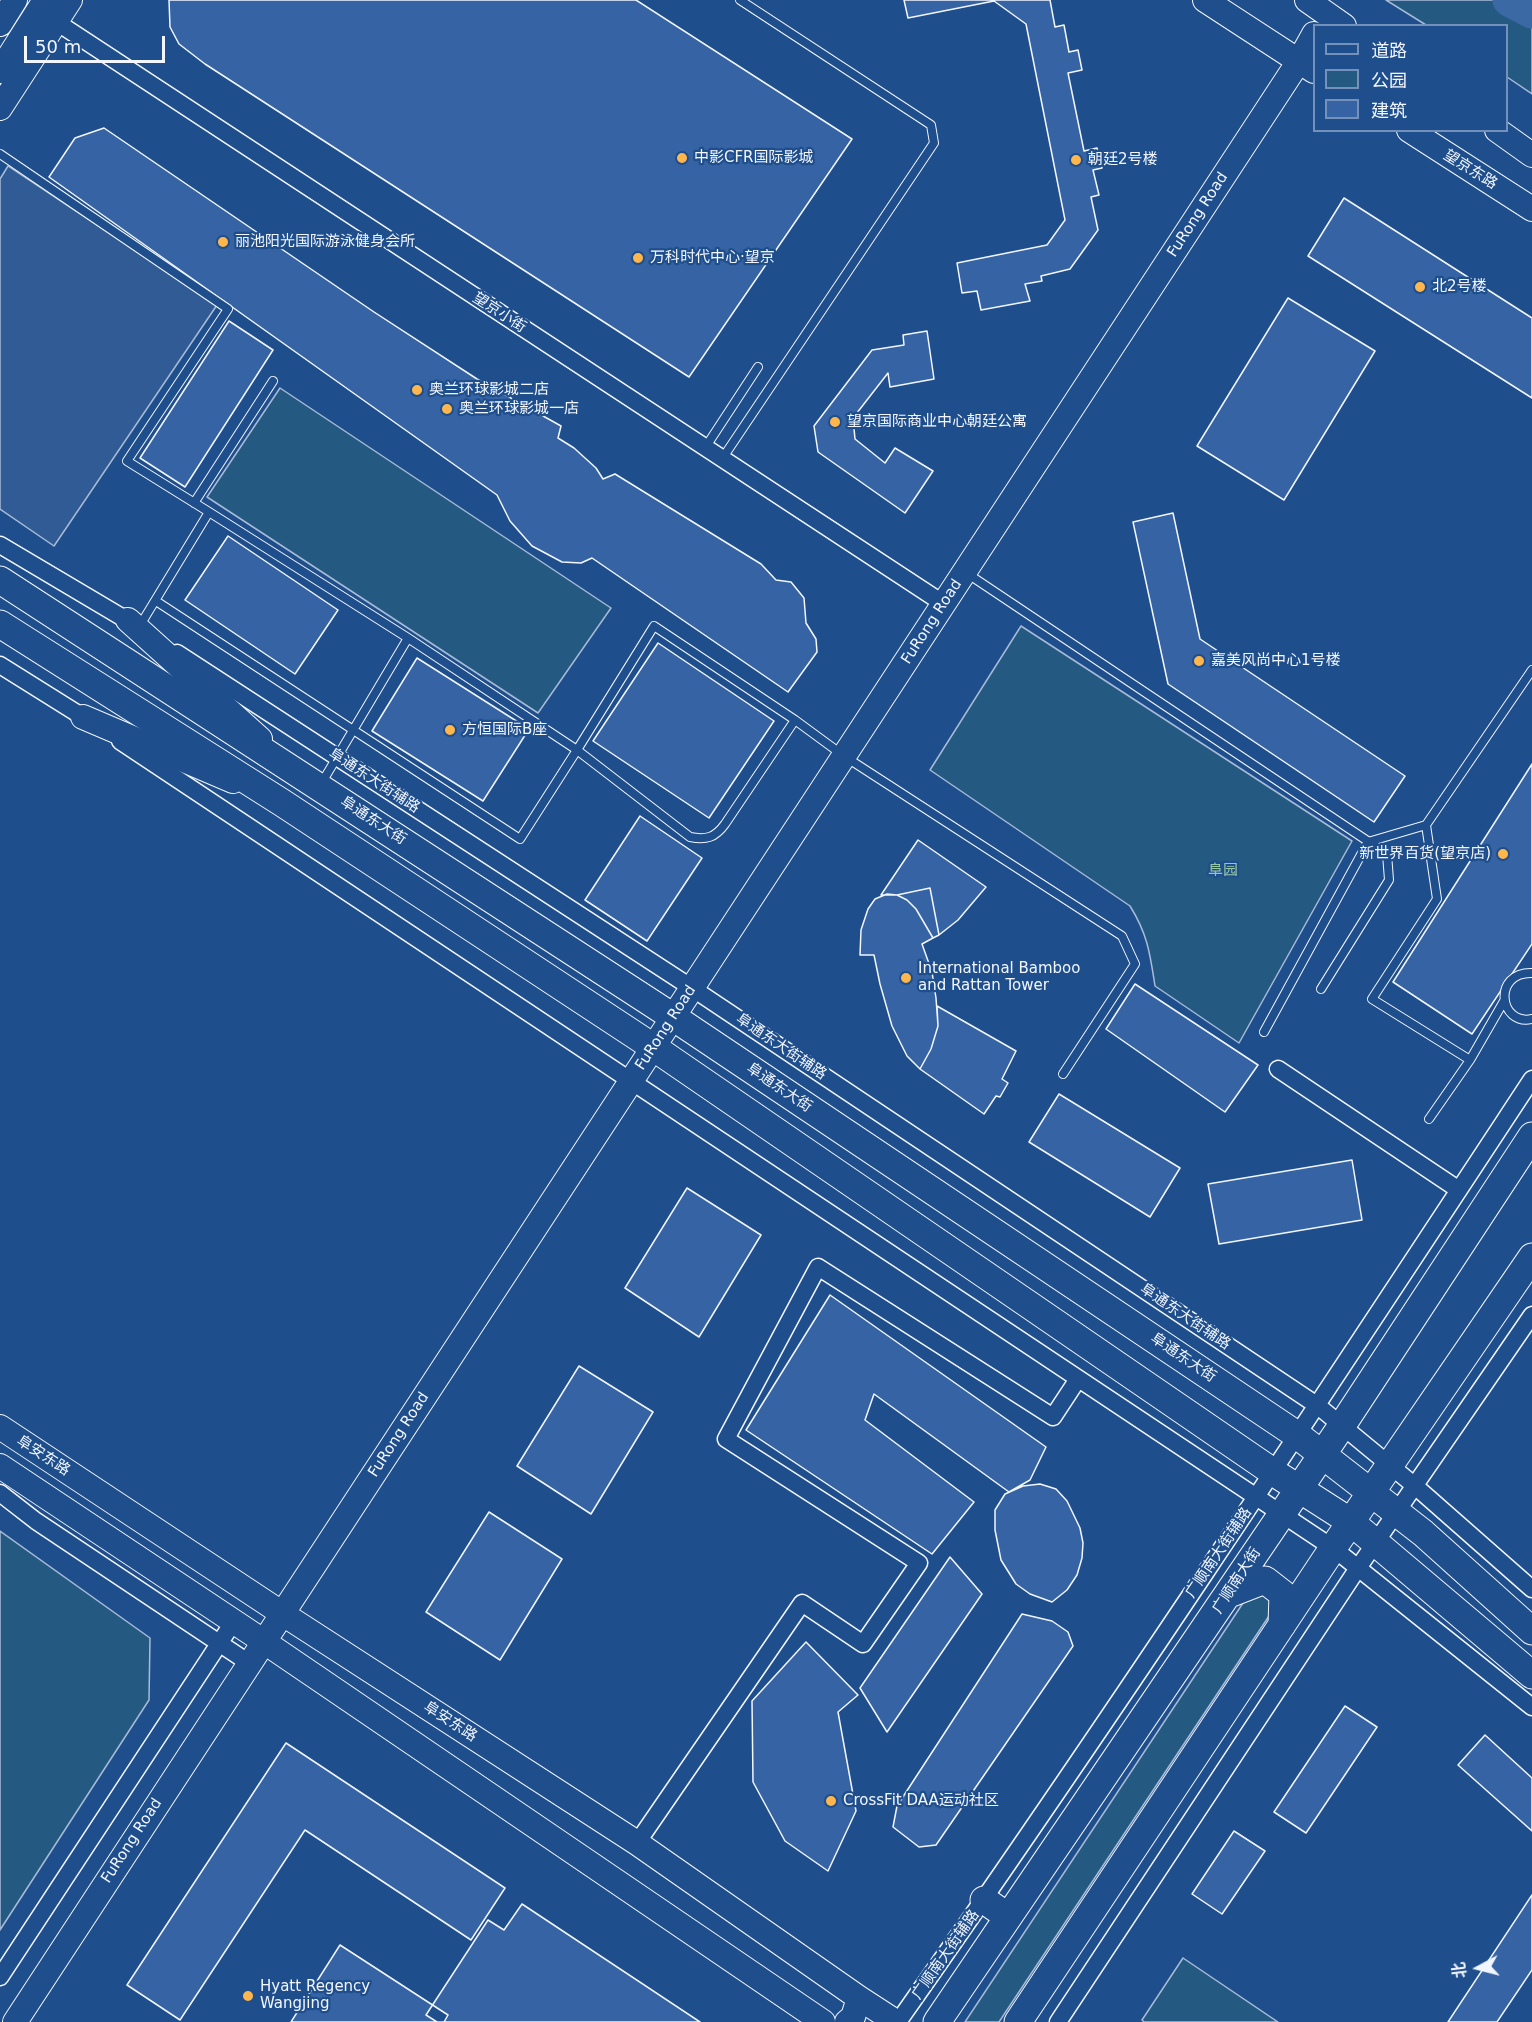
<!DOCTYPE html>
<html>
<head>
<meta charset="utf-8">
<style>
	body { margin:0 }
	#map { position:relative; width:1532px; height:2022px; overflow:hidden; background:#1f4e8c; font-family:"DejaVu Sans","Noto Sans SC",sans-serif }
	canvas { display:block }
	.legend { position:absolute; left:1313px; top:24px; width:195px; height:108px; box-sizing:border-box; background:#1f4e8c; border:2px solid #7391ba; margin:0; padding:8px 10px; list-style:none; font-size:18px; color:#f2f6ff }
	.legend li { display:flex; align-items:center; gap:12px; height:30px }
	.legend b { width:30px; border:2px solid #7391ba }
	.north { position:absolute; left:1448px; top:1938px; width:60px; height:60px; -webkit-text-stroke:4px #1f4e8c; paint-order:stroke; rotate:263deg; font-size:16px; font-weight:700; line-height:24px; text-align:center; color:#f2f6ff }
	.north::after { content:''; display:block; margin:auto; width:21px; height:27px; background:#f2f6ff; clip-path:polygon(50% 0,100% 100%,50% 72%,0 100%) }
	.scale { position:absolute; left:24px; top:36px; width:141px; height:27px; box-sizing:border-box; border:3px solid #f2f6ff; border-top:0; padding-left:8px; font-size:18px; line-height:21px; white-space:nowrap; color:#f2f6ff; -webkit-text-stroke:4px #1f4e8c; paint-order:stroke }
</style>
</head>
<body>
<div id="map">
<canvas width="1532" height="2022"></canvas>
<ul class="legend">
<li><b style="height:8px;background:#1f4e8c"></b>道路</li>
<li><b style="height:16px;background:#245a82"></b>公园</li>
<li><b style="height:16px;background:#3563a3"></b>建筑</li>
</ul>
<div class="north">北</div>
<div class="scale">50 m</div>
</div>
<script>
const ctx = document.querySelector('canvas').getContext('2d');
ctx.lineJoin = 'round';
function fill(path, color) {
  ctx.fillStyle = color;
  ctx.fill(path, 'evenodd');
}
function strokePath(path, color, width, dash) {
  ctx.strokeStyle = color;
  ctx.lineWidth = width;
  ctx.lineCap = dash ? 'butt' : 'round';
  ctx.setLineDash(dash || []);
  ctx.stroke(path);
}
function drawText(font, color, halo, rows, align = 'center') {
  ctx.font = font + ' "DejaVu Sans","Noto Sans SC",sans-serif';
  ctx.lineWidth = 4.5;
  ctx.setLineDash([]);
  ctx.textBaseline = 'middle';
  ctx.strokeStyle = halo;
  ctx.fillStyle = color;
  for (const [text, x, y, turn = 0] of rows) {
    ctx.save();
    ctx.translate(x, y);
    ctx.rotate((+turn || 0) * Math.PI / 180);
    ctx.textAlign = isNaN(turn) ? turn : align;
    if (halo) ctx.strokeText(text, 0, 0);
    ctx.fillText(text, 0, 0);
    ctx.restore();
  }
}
const green = new Path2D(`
	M1386 0H1532V94L1507 77 1506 26 1426 25Z
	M280 388 611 608 538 713 207 497Z
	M1021 626 1352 841 1239 1043 1155 986C1150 954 1148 935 1130 906L930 770Z
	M0 1531 150 1638 149 1700 0 1930Z
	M1263 1591 1275 1607 999 2022H965L1249 1594Z
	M1183 1958 1278 2022H1144L1142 2020Z`);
fill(green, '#245a82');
strokePath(green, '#a8bbd7', 1.5);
const parking = new Path2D(`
	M8 166 217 305 54 546 0 509V179Z`);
fill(parking, '#305b95');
strokePath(parking, '#a8bbd7', 1.5);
strokePath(new Path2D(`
	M1509 0 1532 12`), '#3b69a3', 33);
const building = new Path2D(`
	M169 0H636L852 139 689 377 205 64 179 44 170 27Z
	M904 0H1050L1055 27 1064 25 1069 52 1078 50 1082 70 1068 73 1084 151 1097 148 1102 168 1093 170 1099 195 1091 197 1098 230 1070 269 1041 276 1042 281 1025 284 1030 301 981 310 977 291 962 293 957 263 1047 245 1065 220 1026 24 994 1 908 18Z
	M104 128 374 312 477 379 561 426 558 438 574 448 596 468 603 479 615 474 761 564 776 580 791 582 804 598 806 623 816 639 817 652 788 692 592 558 581 563 562 562 532 546 510 521 497 495 49 177 75 138Z
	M1344 198 1532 318V398L1308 256Z
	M1288 298 1375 351 1284 500 1197 446Z
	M229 321 273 350 185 487 140 458Z
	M927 331 934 379 890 387 888 373 853 418 855 439 885 463 895 448 933 471 905 513 818 452 814 426 872 350 904 345 903 335Z
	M1173 513 1200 639 1405 776 1374 822 1168 684 1133 522Z
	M228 536 338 610 295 674 185 600Z
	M658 643 774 721 709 818 593 741Z
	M417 658 529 729 483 801 372 731Z
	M1532 764V944L1472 1034 1393 982Z
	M640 816 702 858 647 941 585 900Z
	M918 840 986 887 958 920 939 935 930 888 897 895H881Z
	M930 888 939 935 933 938 916 909 907 900 897 895Z
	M887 894 897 895 907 900 916 909 933 938 922 944 932 972 936 998 938 1026 931 1049 920 1069 907 1056 892 1026 880 984 874 955H860L861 930 868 909 875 899Z
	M1135 984 1258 1065 1225 1112 1106 1029Z
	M937 1006 1016 1051 1002 1079 1008 1083 1000 1097 996 1096 984 1114 920 1069 931 1049 938 1026Z
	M1059 1094 1180 1168 1150 1217 1029 1142Z
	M1352 1160 1362 1220 1219 1244 1208 1184Z
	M687 1188 761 1235 699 1337 625 1288Z
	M830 1295 1046 1447 1030 1480 1009 1492 874 1394 865 1420 974 1502 932 1554 746 1430Z
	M579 1366 653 1412 591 1514 517 1466Z
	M1040 1484 1056 1489 1067 1501 1080 1528 1083 1543 1082 1558 1077 1575 1067 1590 1052 1602 1030 1594 1016 1584 1001 1560 995 1530V1510L1005 1494 1023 1486Z
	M489 1512 562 1559 500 1660 426 1612Z
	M950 1557 982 1594 887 1732 860 1688Z
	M1022 1614 1052 1621 1068 1632 1073 1646 936 1845 919 1847 893 1827 897 1806Z
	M806 1642 858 1695 838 1712 856 1811 828 1871 785 1841 753 1782 752 1701Z
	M1345 1706 1377 1727 1306 1833 1274 1812Z
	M1485 1735 1532 1778V1831L1458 1765Z
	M286 1743 505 1888 471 1940 305 1830 180 2020 127 1985Z
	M1234 1831 1265 1851 1222 1914 1192 1894Z
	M1532 1895V1970L1497 2022H1448Z
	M522 1904 700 2022H437L426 2015 488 1920 504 1930Z
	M340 1945 448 2015 444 2022H291Z`);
fill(building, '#3563a3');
strokePath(building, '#f2f6ff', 1.5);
const lane = new Path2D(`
	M0 154 228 309 127 461 209 512
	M705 448 758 367
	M722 459 934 143 931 125 740 0
	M194 503 273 381
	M965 572 1387 854 1389 880 1321 989
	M139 627 209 512 408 638 577 750 520 839 156 601
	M795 720 654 626 577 750 690 837C706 840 715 838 725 824L795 720 844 756 1122 936 1135 964 1063 1074
	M321 784 408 638
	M1532 973C1492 972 1499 1026 1532 1019
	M1504 1001 1470 1060 1372 999 1437 899 1426 825 1532 670
	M1264 1032 1368 842 1426 825
	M1429 1119 1470 1060`);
const street = new Path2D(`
	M55 21 944 604
	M0 545 135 625
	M177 653 692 988 1318 1406 1415 1486 1532 1589
	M0 665 91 722
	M120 741 1333 1548 1532 1707
	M1278 1069 1459 1190
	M0 1493 36 1521 249 1663
	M637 1843 802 1603 863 1644 919 1563 726 1439 818 1267 1053 1417 1078 1379
	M0 1977 234 1621
	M898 2022C1116 1712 1324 1395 1532 1079
	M1058 2022 1358 1568 1532 1315`);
const secondary = new Path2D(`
	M1205 0 1314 71
	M1307 0 1344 26
	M0 24 15 0
	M0 71 45 0
	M0 108 70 0
	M1409 130 1532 209
	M1497 130 1532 155
	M128 620 260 739
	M83 717 233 781
	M0 1427 283 1614 637 1843 859 1998 896 2022
	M0 1466 263 1641 823 2022
	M15 2022 1299 61 1314 34
	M847 2022 853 2017 859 1998`);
const primary = new Path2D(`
	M0 580 673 1017 1297 1435 1423 1533 1532 1631
	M0 624 281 802 653 1047 1273 1472 1351 1522 1532 1675
	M1229 1594 1265 1580 1283 1594 1282 1625
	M984 1900 1007 1916
	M937 2022 1341 1427 1532 1136
	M1018 2022 1333 1548 1532 1257`);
strokePath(lane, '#f2f6ff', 10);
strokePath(street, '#f2f6ff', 19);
strokePath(secondary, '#f2f6ff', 26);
strokePath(primary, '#f2f6ff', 29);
strokePath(lane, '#1f4e8c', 8);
strokePath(street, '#1f4e8c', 16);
strokePath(secondary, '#1f4e8c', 24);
strokePath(primary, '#1f4e8c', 27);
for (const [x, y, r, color] of [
	[682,158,6,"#ffb74d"],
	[1076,160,6,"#ffb74d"],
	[223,242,6,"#ffb74d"],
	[638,258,6,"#ffb74d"],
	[1420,287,6,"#ffb74d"],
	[417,390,6,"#ffb74d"],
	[447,409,6,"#ffb74d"],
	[835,422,6,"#ffb74d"],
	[1199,661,6,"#ffb74d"],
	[450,730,6,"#ffb74d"],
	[1503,854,6,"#ffb74d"],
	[906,978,6,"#ffb74d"],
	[831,1801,6,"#ffb74d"],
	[248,1996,6,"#ffb74d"]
]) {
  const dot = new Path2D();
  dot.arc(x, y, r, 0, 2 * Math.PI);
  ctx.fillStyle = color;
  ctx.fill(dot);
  strokePath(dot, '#1f4e8c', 2);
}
drawText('15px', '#f2f6ff', '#1f4e8c', [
	["中影CFR国际影城",694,158],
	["朝廷2号楼",1088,160],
	["丽池阳光国际游泳健身会所",235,242],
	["万科时代中心·望京",650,258],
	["北2号楼",1432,287],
	["奥兰环球影城二店",429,390],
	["奥兰环球影城一店",459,409],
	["望京国际商业中心朝廷公寓",847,422],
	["嘉美风尚中心1号楼",1211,661],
	["方恒国际B座",462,730],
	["新世界百货(望京店)",1491,854,"right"],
	["International Bamboo",918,969],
	["and Rattan Tower",918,986],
	["CrossFit DAA运动社区",843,1801],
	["Hyatt Regency",260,1987],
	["Wangjing",260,2004]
], 'left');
drawText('15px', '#f2f6ff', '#1f4e8c', [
	["望京东路",1470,170,32],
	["FuRong Road",1198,215,-57],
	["望京小街",499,313,33],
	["FuRong Road",932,622,-57],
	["阜通东大街辅路",374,781,33],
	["阜通东大街",373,821,33],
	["FuRong Road",666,1028,-57],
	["阜通东大街辅路",781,1047,34],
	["阜通东大街",779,1088,34],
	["阜通东大街辅路",1185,1317,34],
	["阜通东大街",1183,1358,34],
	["FuRong Road",399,1435,-57],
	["阜安东路",43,1456,33],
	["广顺南大街辅路",1219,1553,-56],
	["广顺南大街",1237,1581,-57],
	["阜安东路",450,1722,33],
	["FuRong Road",132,1841,-57],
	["广顺南大街辅路",946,1955,-55]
]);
drawText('15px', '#97c8a6', '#1f4e8c', [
	["阜园",1223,871]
]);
</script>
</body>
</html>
